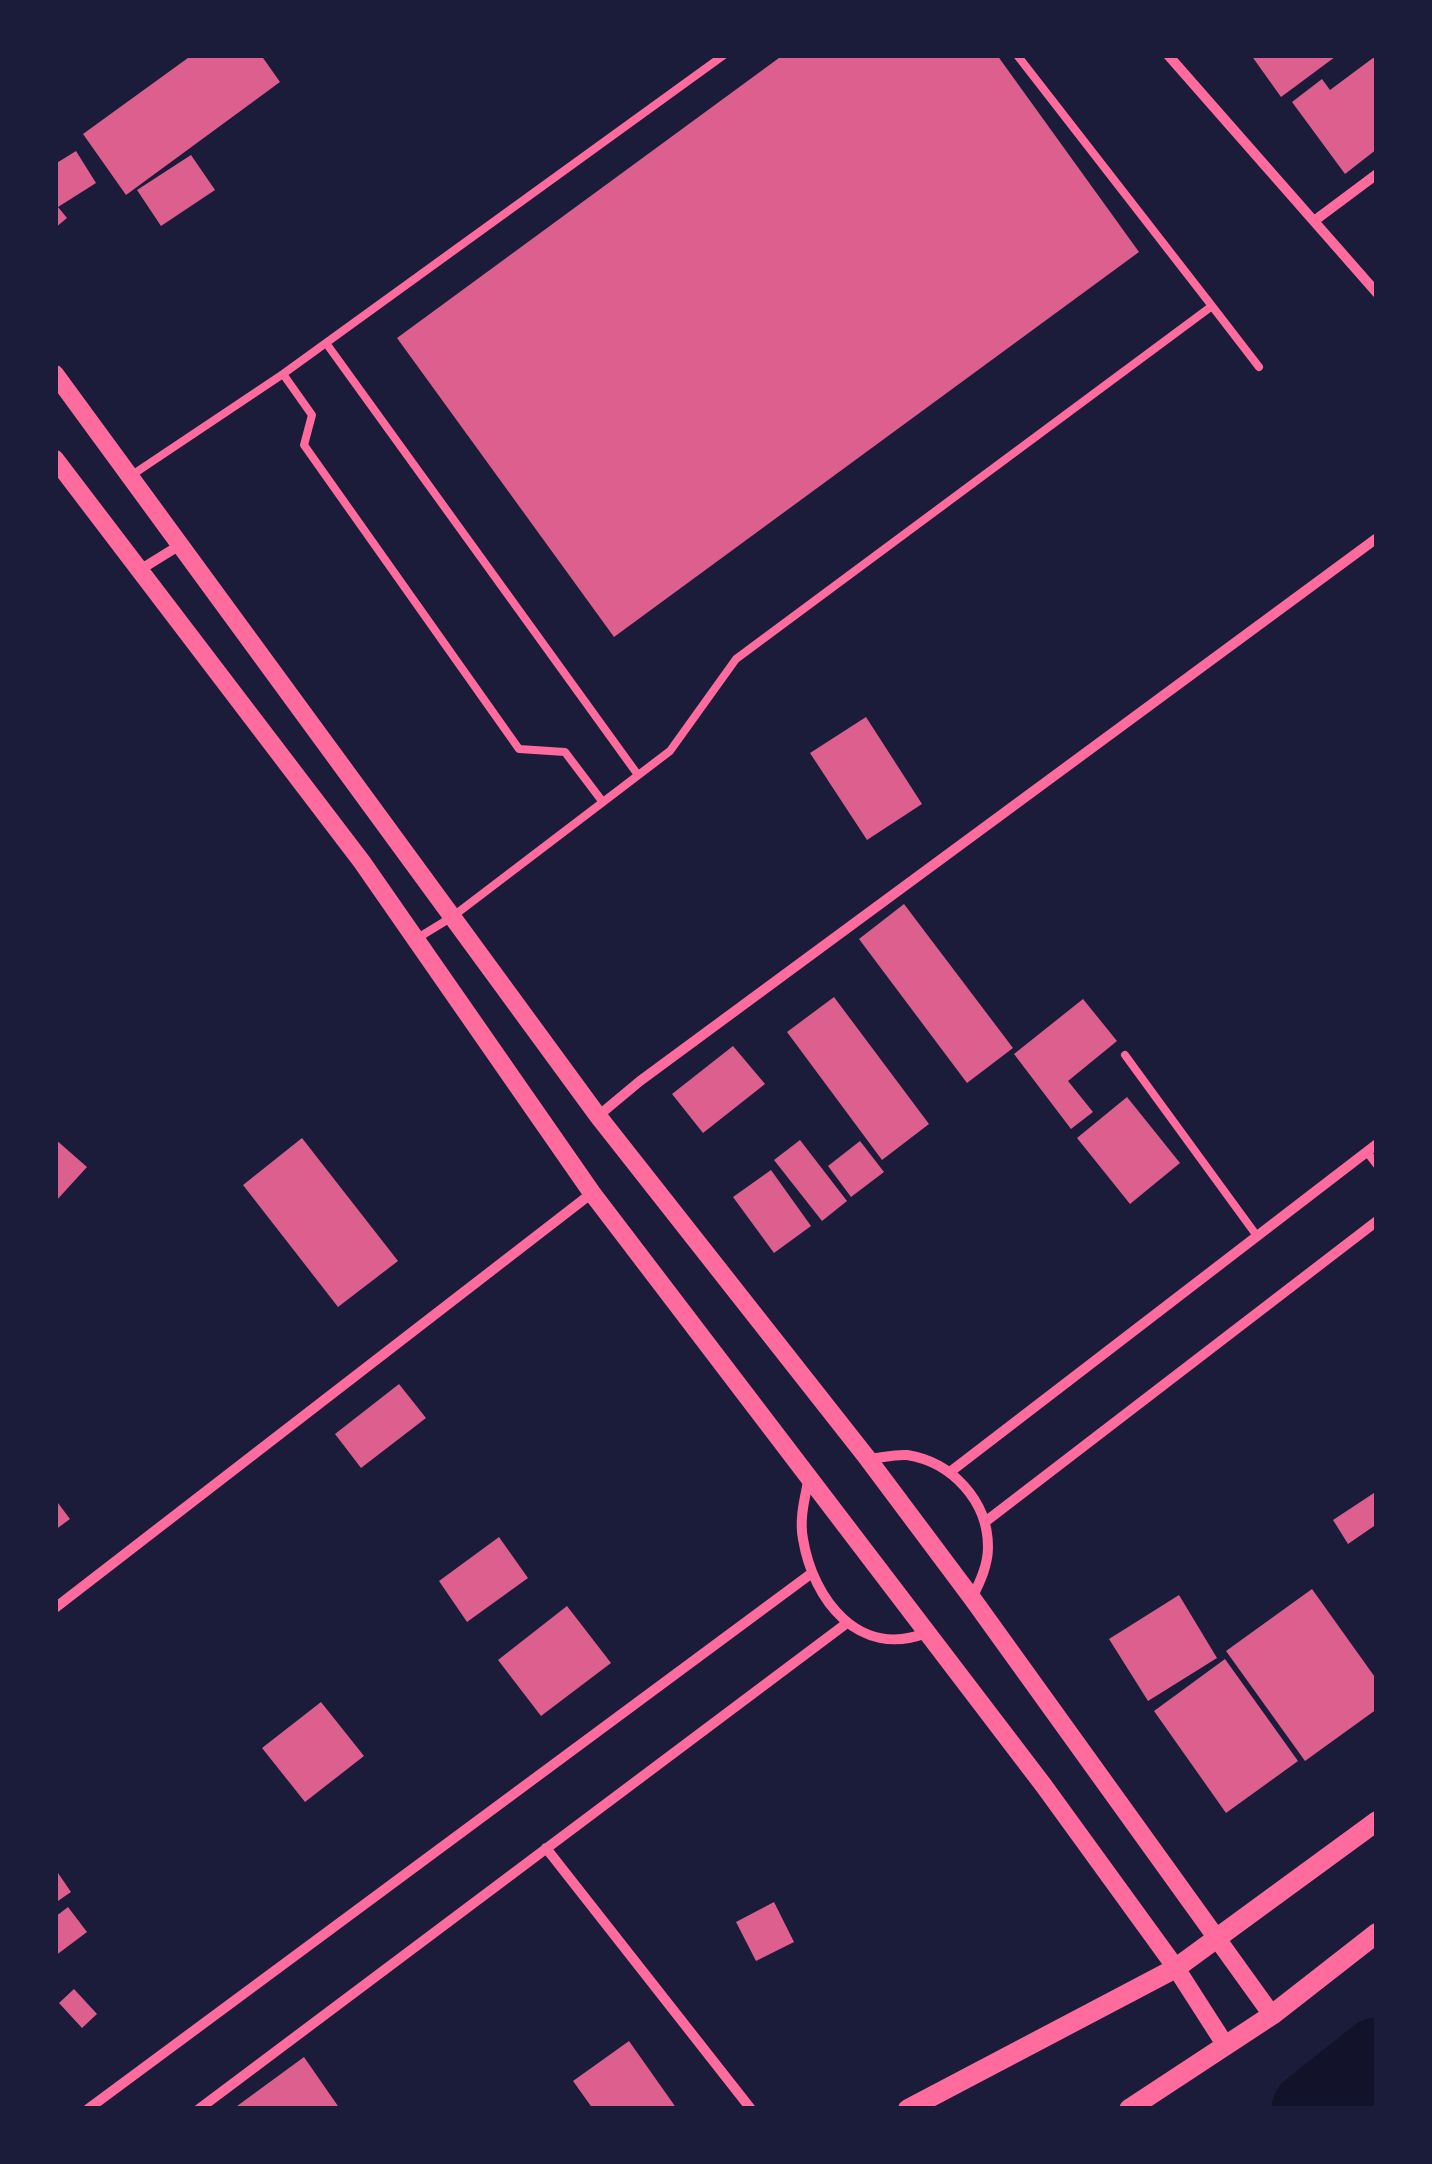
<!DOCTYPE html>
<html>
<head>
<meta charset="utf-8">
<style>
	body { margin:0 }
	#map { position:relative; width:1432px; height:2164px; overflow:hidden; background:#1b1b3a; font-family:Jost,sans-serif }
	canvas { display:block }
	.frame { position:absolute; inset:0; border:58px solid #1b1b3a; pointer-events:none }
</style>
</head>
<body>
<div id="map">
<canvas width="1432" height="2164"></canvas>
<div class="frame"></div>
</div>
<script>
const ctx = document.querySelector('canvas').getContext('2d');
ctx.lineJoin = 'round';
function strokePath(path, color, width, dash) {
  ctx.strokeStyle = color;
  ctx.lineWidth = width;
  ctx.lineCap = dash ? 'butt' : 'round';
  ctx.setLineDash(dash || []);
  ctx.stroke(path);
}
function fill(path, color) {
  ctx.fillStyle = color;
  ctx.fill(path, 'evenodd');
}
strokePath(new Path2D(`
	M1309 2109 1377 2055`), '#12122b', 75);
fill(new Path2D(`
	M192 55H261L280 82 126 195 83 134Z
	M783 55H997L1139 252 614 637 397 338Z
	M1251 55H1333L1335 57 1281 97Z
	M1377 55V149L1345 174 1292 102 1322 79 1330 90Z
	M76 151 96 183 58 207 67 218 55 228V164Z
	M191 155 215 190 161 226 137 190Z
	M866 717 922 804 867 840 810 753Z
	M904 904 1013 1048 967 1083 859 939Z
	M834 997 929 1124 882 1160 787 1032Z
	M1083 999 1117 1041 1068 1081 1093 1112 1071 1129 1014 1054Z
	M733 1046 765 1084 703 1133 672 1094Z
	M1127 1097 1180 1163 1130 1204 1077 1138Z
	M302 1138 398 1261 338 1307 243 1185Z
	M55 1139 87 1167 55 1202Z
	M800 1140 847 1201 822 1221 774 1160Z
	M860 1141 884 1172 851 1197 828 1166Z
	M771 1170 811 1226 774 1253 733 1197Z
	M399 1384 426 1418 361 1468 335 1434Z
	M1377 1491V1524L1348 1544 1333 1520Z
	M55 1499 70 1519 55 1530Z
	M499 1537 528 1578 467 1622 439 1581Z
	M1312 1589 1377 1680V1709L1305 1761 1226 1651Z
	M1179 1595 1217 1658 1148 1701 1109 1639Z
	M567 1606 611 1663 541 1716 498 1660Z
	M1225 1659 1298 1761 1226 1813 1154 1711Z
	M321 1702 364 1756 305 1802 262 1748Z
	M58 1873 71 1892 55 1903V1875Z
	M774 1902 794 1942 756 1961 736 1922Z
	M68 1907 87 1932 55 1956V1917Z
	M74 1989 97 2014 82 2028 59 2003Z
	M629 2041 677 2109H593L573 2081Z
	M304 2057 340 2109H233Z`), '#dd5f8e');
strokePath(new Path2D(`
	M1212 306 1259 367
	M326 343 638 775
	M283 374 312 415 304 445 519 749 565 752 602 801
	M132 475 283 374 724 55
	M416 939 452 917 670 751 736 659 1212 306 1017 55
	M1125 1055 1257 1236
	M1367 1152 1377 1165`), '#ff6b9d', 8);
strokePath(new Path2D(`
	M1168 55 1377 293
	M1314 221 1377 174
	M138 571 180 545
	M598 1116 640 1081 1377 538
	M868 1459C881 1458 895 1454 907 1455 952 1462 988 1501 988 1547 988 1565 980 1582 972 1598
	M950 1472 1377 1144
	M809 1477C805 1498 799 1518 803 1539 813 1600 859 1659 926 1633
	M985 1522 1377 1221
	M55 1608 592 1193
	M546 1848 751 2109
	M88 2109 812 1573
	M199 2109 847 1623`), '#ff6b9d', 10);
strokePath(new Path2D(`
	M55 374 598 1116 868 1459 972 1598 1272 2015
	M55 459 362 862 592 1193 1044 1786 1176 1968 1226 2046`), '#ff6b9d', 18);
strokePath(new Path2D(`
	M908 2109 1176 1968 1377 1821
	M1129 2109 1272 2015 1377 1933`), '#ff6b9d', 20);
</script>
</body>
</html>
